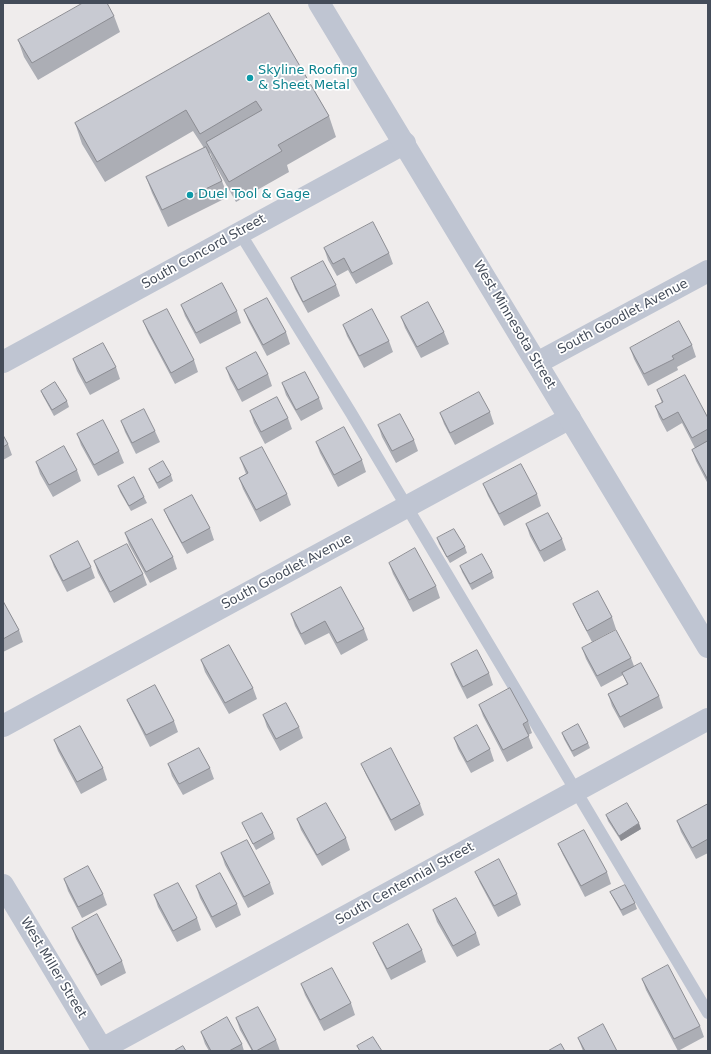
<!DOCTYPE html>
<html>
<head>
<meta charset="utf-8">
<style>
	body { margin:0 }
	#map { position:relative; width:711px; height:1054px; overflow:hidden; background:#efecec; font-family:"DejaVu Sans",sans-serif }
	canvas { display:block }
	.frame { position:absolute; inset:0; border:4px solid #444c59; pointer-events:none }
</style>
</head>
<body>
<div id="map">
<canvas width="711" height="1054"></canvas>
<div class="frame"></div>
</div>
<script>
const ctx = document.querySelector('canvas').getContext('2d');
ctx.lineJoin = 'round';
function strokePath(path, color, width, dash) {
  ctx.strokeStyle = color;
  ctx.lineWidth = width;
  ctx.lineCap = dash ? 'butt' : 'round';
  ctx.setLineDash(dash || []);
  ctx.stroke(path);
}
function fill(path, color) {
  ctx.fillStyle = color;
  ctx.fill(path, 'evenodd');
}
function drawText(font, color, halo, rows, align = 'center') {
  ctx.font = font + ' "DejaVu Sans",sans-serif';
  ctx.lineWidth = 3.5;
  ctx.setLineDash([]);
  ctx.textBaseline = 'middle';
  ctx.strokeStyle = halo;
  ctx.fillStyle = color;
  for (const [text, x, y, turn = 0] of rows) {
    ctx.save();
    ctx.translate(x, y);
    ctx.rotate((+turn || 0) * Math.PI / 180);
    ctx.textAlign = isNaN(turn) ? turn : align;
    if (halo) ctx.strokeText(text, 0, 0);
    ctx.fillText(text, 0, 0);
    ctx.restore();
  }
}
strokePath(new Path2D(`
	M240 233 351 413 708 1013`), '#bfc5d2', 12);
strokePath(new Path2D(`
	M3 362 405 143
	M537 363 708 271
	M3 726 570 418
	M3 885 103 1051
	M102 1049 708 719`), '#bfc5d2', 22);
strokePath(new Path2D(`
	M319 3 708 647`), '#bfc5d2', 22);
fill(new Path2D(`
	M269 13 329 116 336 137 287 165 289 172 236 202 214 163 210 153 209 154 222 181 228 197 168 227 152 193 146 177 204 148 193 131 105 182 82 144 75 123Z
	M114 16 120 32 38 80 24 57 18 40Z
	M324 248 389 253 393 264 356 284 348 270 337 276 328 260Z
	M291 278 336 285 340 296 308 313 295 289Z
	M181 305 237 311 241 323 200 344 185 316Z
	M244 310 286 332 290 344 267 356 249 322Z
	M401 317 444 332 449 344 421 358 405 328Z
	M143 321 194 360 198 372 175 384 148 333Z
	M343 325 389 341 393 352 364 368 347 336Z
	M692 345 696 357 677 367 678 370 648 386 634 359 630 348Z
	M73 359 116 367 120 379 90 395 77 371Z
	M226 368 268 374 272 386 242 402 230 379Z
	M282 383 319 398 323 409 301 421 286 395Z
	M657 390 708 418V484L696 461 692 450 695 448 682 423 667 432 659 417 655 406 662 403Z
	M41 391 67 401 69 407 54 416 43 396Z
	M250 411 288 418 292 429 265 444 254 423Z
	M490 412 494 424 455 445 444 424 440 413Z
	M121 421 155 431 160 442 136 454 125 432Z
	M378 425 414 440 418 451 396 463 382 437Z
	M77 434 119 451 124 463 98 476 81 445Z
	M3 435 8 444 12 455 3 460Z
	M316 442 362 460 366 472 338 487 320 453Z
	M240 458 287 494 291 505 260 522 243 489 239 478 246 474Z
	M36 462 77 470 81 481 53 497 40 474Z
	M149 469 171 475 173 481 159 489 151 474Z
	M483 484 537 494 541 506 504 526 488 496Z
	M118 486 144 497 147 503 131 511 120 492Z
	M164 510 210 528 214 540 187 554 169 521Z
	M526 524 562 539 566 550 544 562 530 536Z
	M125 533 173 557 177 569 150 583 129 545Z
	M437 538 465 547 467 553 450 563 439 544Z
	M50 556 91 567 95 578 67 592 54 567Z
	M94 561 143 574 147 585 114 603 98 573Z
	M389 563 436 586 440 598 413 612 393 574Z
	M460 566 492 572 494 578 472 590 462 572Z
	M3 601 19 630 23 642 3 652Z
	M573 604 612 617 616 629 592 642 578 615Z
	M291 614 364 629 368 640 341 655 329 633 305 645 295 626Z
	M582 648 631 658 634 666 659 696 663 708 624 728 612 706 608 694 627 684 623 675 601 687 586 659Z
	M201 660 253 688 257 699 229 714 205 672Z
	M451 664 489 673 493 685 467 699 455 675Z
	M127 700 174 721 178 732 150 747 132 711Z
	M479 705 528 721 532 733 528 735 533 748 507 762 483 716Z
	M263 715 299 727 303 738 280 751 267 727Z
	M562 733 588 743 590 748 574 757 564 739Z
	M454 738 490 749 494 761 471 773 458 749Z
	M54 740 103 768 107 780 81 794 58 751Z
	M168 764 210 768 214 779 183 795 172 776Z
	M361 764 420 804 424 815 395 831 366 775Z
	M708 804V853L696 859 681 832 677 821Z
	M606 815 641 829 621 841 608 821Z
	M297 819 346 838 350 850 322 866 301 830Z
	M242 823 273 833 275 839 256 850 245 829Z
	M558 844 607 872 611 884 585 897 563 855Z
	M221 853 270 883 274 894 248 908 225 865Z
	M475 872 517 894 521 905 498 917 480 883Z
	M64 879 103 894 107 905 82 918 68 891Z
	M196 886 237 904 241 915 216 928 200 898Z
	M610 892 635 903 637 909 623 916 613 898Z
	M154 895 197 918 201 930 177 942 158 907Z
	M433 910 476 933 480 945 457 957 437 922Z
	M72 928 122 961 126 973 101 986 76 939Z
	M373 943 422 950 426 962 391 980 378 954Z
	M642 979 700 1026 704 1037 678 1051 646 990Z
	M301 984 351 1003 355 1015 324 1031 305 995Z
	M236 1018 276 1040 280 1051H252L240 1030Z
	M201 1032 242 1044 244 1051H209L205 1044Z
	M578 1038 617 1051H583Z`), '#acaeb5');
fill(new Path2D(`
	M639 823 641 829 621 841 619 836Z`), '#8c8d93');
const building = new Path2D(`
	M83 3H107L114 16 32 63 18 40Z
	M269 13 329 116 278 145 282 151 229 182 206 142 262 110 256 101 200 134 186 110 97 162 75 123Z
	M206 147 222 181 162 210 146 177Z
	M373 222 389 253 352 273 344 258 333 264 324 248Z
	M323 261 336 285 303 302 291 278Z
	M222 283 237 311 196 333 181 305Z
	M267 298 286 332 263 345 244 310Z
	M428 302 444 332 417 347 401 317Z
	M167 309 194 360 171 373 143 321Z
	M372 309 389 341 359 356 343 325Z
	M679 321 692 345 672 356 674 359 644 374 630 348Z
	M103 343 116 367 86 383 73 359Z
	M256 352 268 374 238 390 226 368Z
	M305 372 319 398 296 410 282 383Z
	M685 375 708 418V429L692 438 678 412 663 420 655 406 663 402 657 390Z
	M55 382 67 401 52 410 41 391Z
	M479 392 490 412 450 433 440 413Z
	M277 397 288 418 261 432 250 411Z
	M144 409 155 431 132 443 121 421Z
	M400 414 414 440 392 451 378 425Z
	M103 420 119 451 94 465 77 434Z
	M344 427 362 460 334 475 316 442Z
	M3 435 8 444 3 447Z
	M708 441V480L692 450Z
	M64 446 77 470 49 485 36 462Z
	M262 447 287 494 256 510 239 478 248 473 240 458Z
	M163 461 171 475 157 483 149 469Z
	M521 464 537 494 499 514 483 484Z
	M134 477 144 497 129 506 118 486Z
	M192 495 210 528 182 543 164 510Z
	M548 513 562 539 540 551 526 524Z
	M152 519 173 557 146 572 125 533Z
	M454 529 465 547 447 557 437 538Z
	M78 541 91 567 63 581 50 556Z
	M127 544 143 574 110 592 94 561Z
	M415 548 436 586 409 600 389 563Z
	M482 554 492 572 470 584 460 566Z
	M341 587 364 629 337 643 325 621 301 634 291 614Z
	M598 591 612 617 587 631 573 604Z
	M3 601 19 630 3 639Z
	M616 630 631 658 597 676 582 648Z
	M229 645 253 688 225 703 201 660Z
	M477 650 489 673 463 687 451 664Z
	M641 663 659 696 620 717 608 694 628 684 622 673Z
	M155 685 174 721 146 735 127 700Z
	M510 688 528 721 523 724 529 736 503 750 479 705Z
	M286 703 299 727 276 739 263 715Z
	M578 724 588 743 572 751 562 733Z
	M477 725 490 749 467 762 454 738Z
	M80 726 103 768 77 782 54 740Z
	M199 748 210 768 179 784 168 764Z
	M391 748 420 804 391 820 361 764Z
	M326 803 346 838 317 855 297 819Z
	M627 803 639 823 619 836 606 815Z
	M708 804V839L692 848 677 821Z
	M262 813 273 833 253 844 242 823Z
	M584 830 607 872 581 886 558 844Z
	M247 840 270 883 244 897 221 853Z
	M499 859 517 894 494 906 475 872Z
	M88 866 103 894 78 907 64 879Z
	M220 873 237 904 212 917 196 886Z
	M178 883 197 918 173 931 154 895Z
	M625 885 635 903 621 910 610 892Z
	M456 898 476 933 453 946 433 910Z
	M97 914 122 961 97 975 72 928Z
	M408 924 422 950 387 969 373 943Z
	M668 965 700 1026 674 1039 642 979Z
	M332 968 351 1003 320 1020 301 984Z
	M258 1007 276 1040 256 1051H253L236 1018Z
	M227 1017 242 1044 229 1051H211L201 1032Z
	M603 1024 617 1051H585L578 1038Z
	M373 1037 382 1051H360L357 1046Z
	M561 1044 565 1051H548Z
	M183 1046 186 1051H174Z`);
fill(building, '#c8cad2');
strokePath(building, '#8c8d93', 1);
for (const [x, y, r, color] of [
	[250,78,4,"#0f9aa8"],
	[190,195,4,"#0f9aa8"]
]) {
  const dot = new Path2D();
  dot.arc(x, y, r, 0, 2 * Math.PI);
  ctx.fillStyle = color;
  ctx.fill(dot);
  strokePath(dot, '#fff', 1.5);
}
drawText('13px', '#0d838f', '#fff', [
	["Skyline Roofing",258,71],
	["& Sheet Metal",258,86],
	["Duel Tool & Gage",198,195]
], 'left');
drawText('13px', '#444c59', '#fff', [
	["South Concord Street",204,252,-29],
	["South Goodlet Avenue",623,317,-28],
	["West Minnesota Street",514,325,59],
	["South Goodlet Avenue",287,572,-28],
	["South Centennial Street",405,884,-29],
	["West Miller Street",53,968,59]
]);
</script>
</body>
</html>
